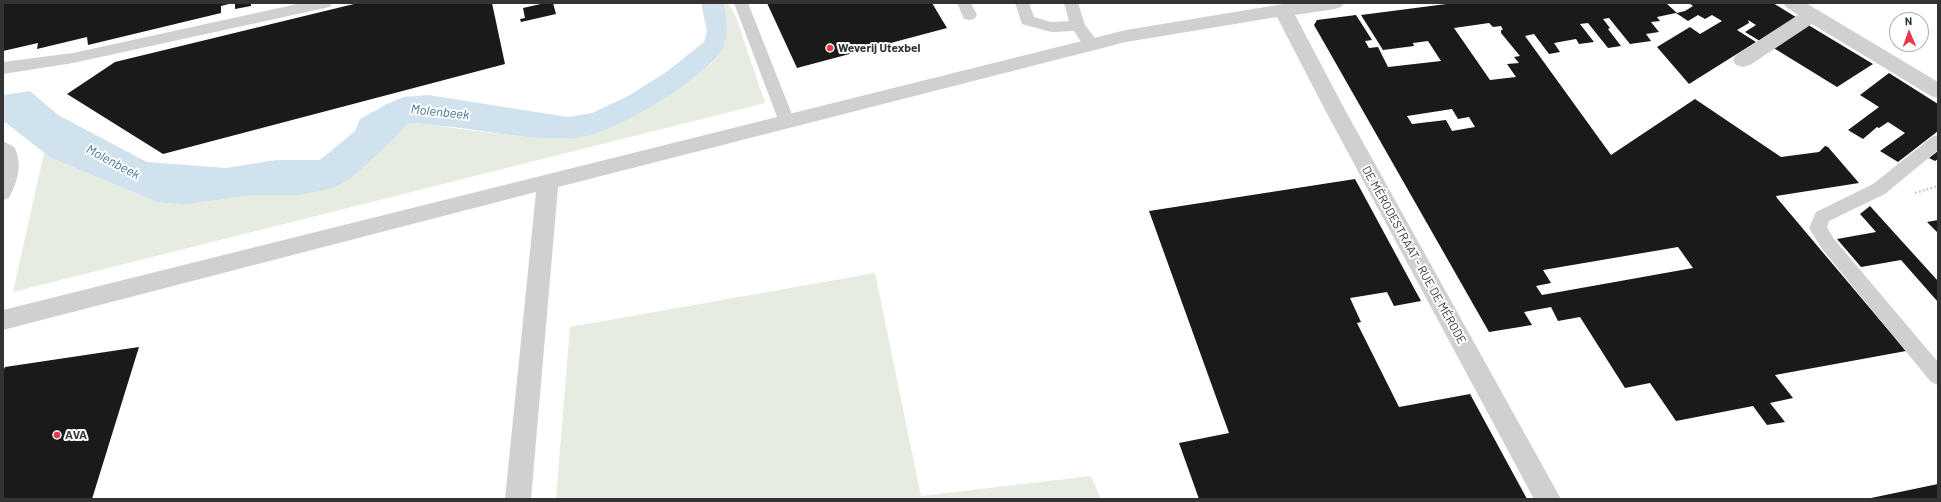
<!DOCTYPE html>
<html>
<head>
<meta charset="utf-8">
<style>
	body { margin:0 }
	#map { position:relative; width:1941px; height:502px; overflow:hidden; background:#fff; font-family:Barlow,sans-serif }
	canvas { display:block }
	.frame { position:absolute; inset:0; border:4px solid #333; pointer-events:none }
	.north { position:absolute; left:1889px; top:12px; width:40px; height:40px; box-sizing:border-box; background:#fff; border:1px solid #adadad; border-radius:50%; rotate:358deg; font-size:11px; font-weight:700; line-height:16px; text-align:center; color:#333 }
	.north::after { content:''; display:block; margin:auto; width:14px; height:18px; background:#e63946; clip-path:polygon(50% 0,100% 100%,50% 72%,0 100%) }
</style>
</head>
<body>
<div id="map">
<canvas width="1941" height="502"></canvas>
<div class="frame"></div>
<div class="north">N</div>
</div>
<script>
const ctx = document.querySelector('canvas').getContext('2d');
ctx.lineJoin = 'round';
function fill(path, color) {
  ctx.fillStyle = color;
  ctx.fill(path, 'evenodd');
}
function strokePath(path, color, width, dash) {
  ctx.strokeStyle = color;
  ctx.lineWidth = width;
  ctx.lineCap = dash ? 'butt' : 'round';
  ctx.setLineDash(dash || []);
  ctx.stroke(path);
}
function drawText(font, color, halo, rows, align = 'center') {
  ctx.font = font + ' Barlow,sans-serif';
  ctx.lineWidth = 4;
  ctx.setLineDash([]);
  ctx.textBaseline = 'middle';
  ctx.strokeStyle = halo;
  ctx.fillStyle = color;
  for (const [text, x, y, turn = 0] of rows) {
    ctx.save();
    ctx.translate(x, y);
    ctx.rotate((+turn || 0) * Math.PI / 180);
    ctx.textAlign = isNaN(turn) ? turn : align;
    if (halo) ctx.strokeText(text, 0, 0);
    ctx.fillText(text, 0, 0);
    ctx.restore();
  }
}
fill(new Path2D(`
	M724 3H728L736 17 765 103 13 292 44 153 51 158 157 202 182 205 253 195H299L353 177 394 139 407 123C423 123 438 126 453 128 493 133 535 140 576 138 604 137 706 78 720 53 730 35 727 23 724 3Z
	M875 273 921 496 1091 476 1101 499H556L570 327Z`), '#e6ecdf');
fill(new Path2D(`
	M701 3H724C726 18 730 33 723 48 708 77 609 137 576 138 535 141 493 132 453 127 438 126 423 123 408 123L394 139 353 177 332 188 299 195H253L182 205 157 202 51 158 6 123 3 122V95L30 91 58 115 147 162 226 168 276 160H320L355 131 360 119 389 103 404 97 428 95 568 117 592 113 628 96 665 73 704 42 707 31Z`), '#cfe2ee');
fill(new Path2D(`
	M3 3H229V4L221 6V13L88 45 87 37 37 49 38 43 3 51Z
	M235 3H251V6L235 9Z
	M358 3H492L505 64 163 154 67 94 115 62Z
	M545 3H553L556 14 521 22 520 19 525 18 523 8Z
	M767 3H932L947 28 797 68Z
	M1454 3H1666L1677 13 1685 11 1693 6 1689 3H1773L1799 19 1763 43 1745 32 1756 25 1748 20 1749 23 1737 30 1756 42 1689 84 1657 47 1690 27 1700 34 1722 21 1712 15 1705 19 1698 15 1688 21 1676 13 1657 17 1660 21 1651 22 1659 32 1646 34 1651 41 1630 44 1609 18 1603 19 1610 28 1608 29 1621 46 1608 48 1588 23 1580 24 1594 42 1579 44 1576 39 1554 43 1560 52 1549 54 1534 34 1525 36 1611 155 1695 99 1781 157 1819 152 1825 146 1828 147 1859 183 1776 196 1777 198 1906 351 1775 375 1793 398 1770 403 1785 422 1767 425 1753 406 1676 421 1650 383 1625 388 1580 317 1558 321 1551 307 1524 312 1532 325 1489 332 1314 25 1317 20 1356 15 1372 40 1365 41 1369 48 1378 47 1388 67 1441 61 1428 41 1413 43 1414 46 1383 50 1361 15ZM1489 23 1493 27 1501 26 1503 30H1501V33L1520 56 1514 57 1519 63 1507 64 1516 77 1490 80 1454 28ZM1452 109 1458 119 1469 117 1475 127 1452 131 1446 120 1412 124 1407 116ZM1678 247 1693 268 1542 295 1536 286 1551 283 1543 270Z
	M1808 24 1810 26 1873 64 1837 87 1772 47Z
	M1889 73 1938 104V131L1898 162 1880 151 1905 133 1888 122 1879 128 1877 127 1863 139 1848 130 1879 107 1860 95Z
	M1938 151V159L1935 161 1929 158Z
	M1355 179 1421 301 1394 306 1387 292 1350 298 1361 322 1357 323 1399 407 1470 394 1527 499H1199L1179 443 1229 433 1149 211Z
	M1870 206 1938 281V302L1901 260 1861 267 1837 239 1876 232 1860 214Z
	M1938 220V233L1927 222Z
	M139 347 92 499H3V371L5 367Z
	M1938 484V499H1871V498Z`), '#1a1a1a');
strokePath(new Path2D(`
	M1915 193 1938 186`), '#cdcdcd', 2.5, [2, 2]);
fill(new Path2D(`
	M302 3H332L330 7 325 8 73 63 3 74V62L73 53Z
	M734 3H748L795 122 793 126 787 128 781 126 779 122Z
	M957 3H971L977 15 974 19 969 20 964 19Z
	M1015 3H1029L1034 17 1051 22 1069 21 1064 3H1078L1085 25 1100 45 1097 49C1085 52 1080 40 1074 31L1051 32 1022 24Z
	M1938 135V150L1885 194 1829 221 1827 227 1834 239 1938 362V385L1931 382 1822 249 1809 228 1816 212 1873 184 1932 137Z
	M3 141 14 147C23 163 18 181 9 198L3 200Z`), '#d0d0d0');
fill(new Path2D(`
	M1289 3H1344L1341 7 1335 9 1295 15 1344 108 1561 499H1534L1324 108 1277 17 1126 42 558 187 531 499H505L536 192 3 330V310L1126 30Z
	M1783 3H1806L1938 82V98L1931 96 1812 24 1750 65 1743 67 1736 65 1733 60 1736 55 1798 15 1786 7Z`), '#d0d0d0');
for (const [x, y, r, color] of [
	[830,48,4,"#e63946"],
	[57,435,4,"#e63946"]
]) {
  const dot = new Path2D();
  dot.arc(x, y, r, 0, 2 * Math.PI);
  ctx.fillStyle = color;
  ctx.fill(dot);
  strokePath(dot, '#fff', 1.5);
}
drawText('bold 12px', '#333', '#fff', [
	["Weverij Utexbel",838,48],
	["AVA",65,435]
], 'left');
drawText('12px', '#333', '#fff', [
	["DE MÉRODESTRAAT - RUE DE MÉRODE",1414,255,61]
]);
drawText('italic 13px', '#3f7597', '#fff', [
	["Molenbeek",440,112,6],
	["Molenbeek",113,162,28]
]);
</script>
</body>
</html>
